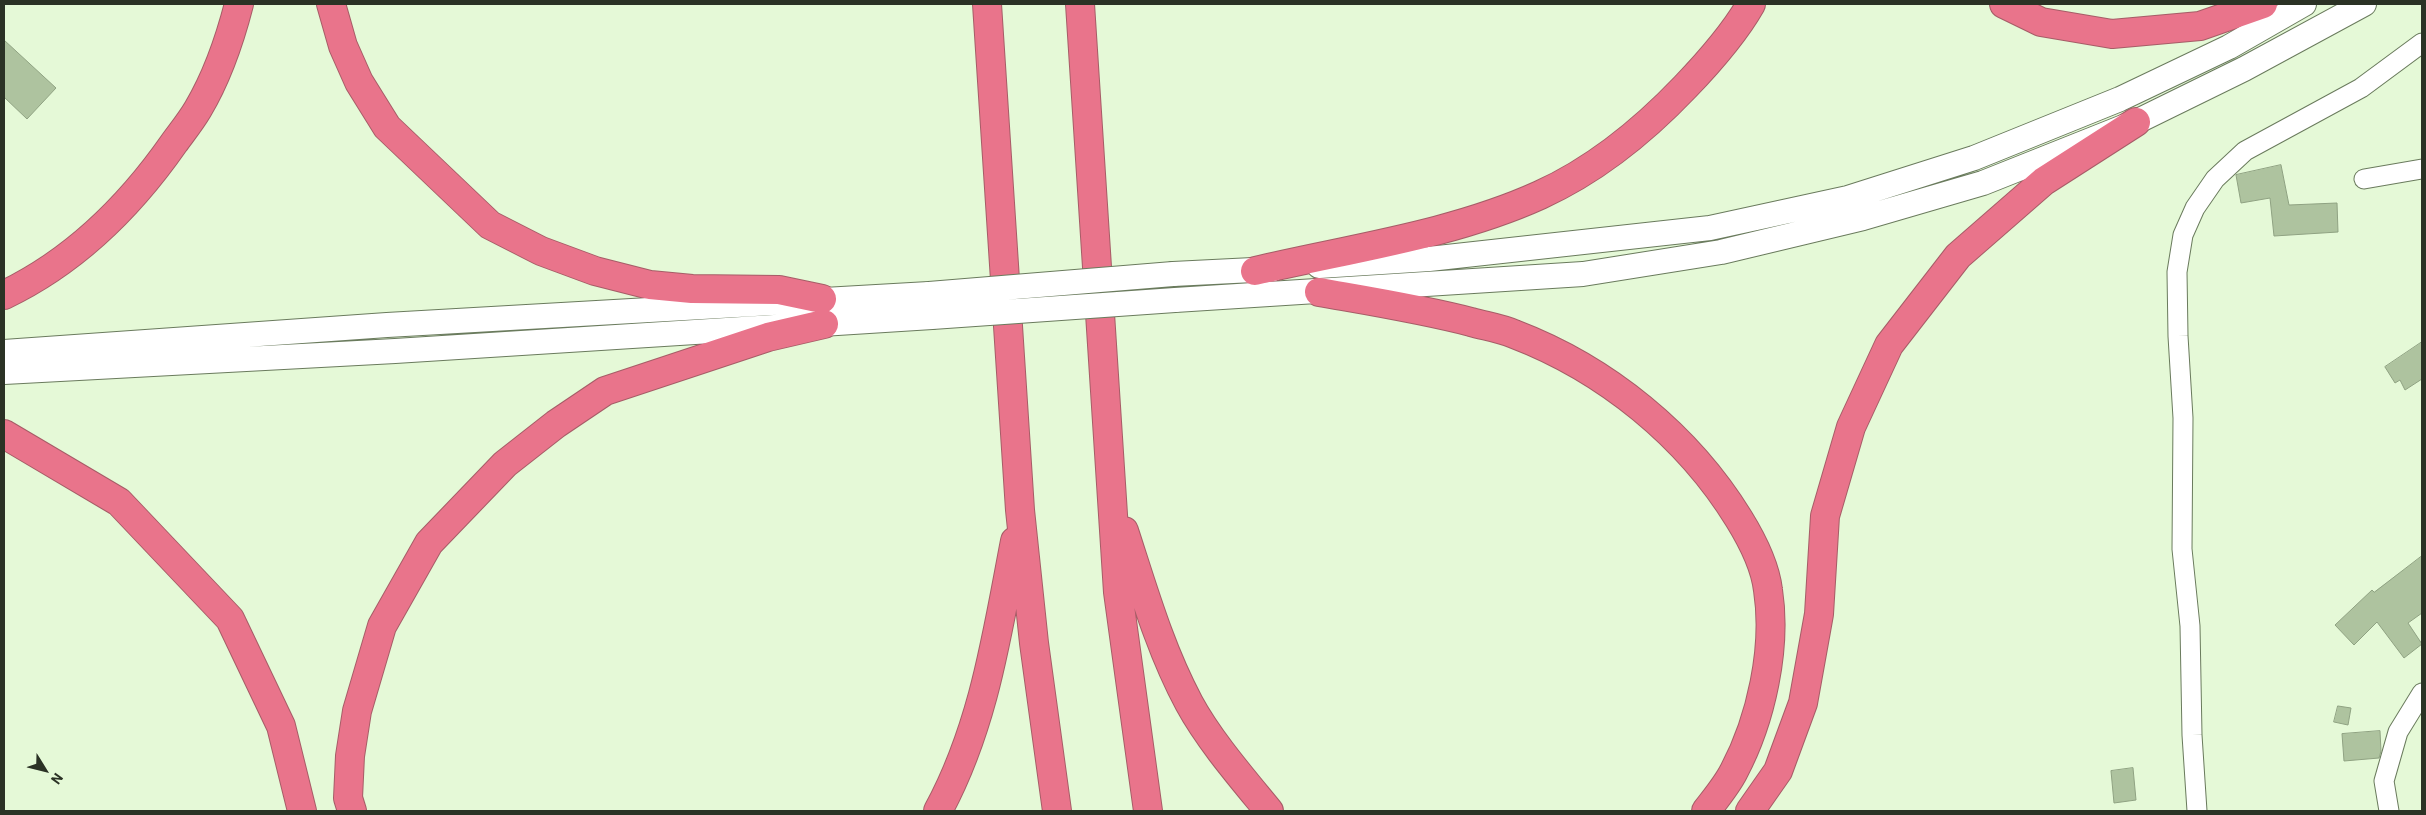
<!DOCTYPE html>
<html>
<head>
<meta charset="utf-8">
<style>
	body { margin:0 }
	#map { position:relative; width:2426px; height:815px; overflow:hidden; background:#e5f9d7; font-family:Barlow,sans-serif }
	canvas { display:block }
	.frame { position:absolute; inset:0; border:5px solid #2b3225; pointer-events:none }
	.north { position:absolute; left:20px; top:745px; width:50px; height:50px; -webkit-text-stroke:4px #e5f9d7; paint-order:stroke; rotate:126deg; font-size:14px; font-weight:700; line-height:20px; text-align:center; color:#2b3225 }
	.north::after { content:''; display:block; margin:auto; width:18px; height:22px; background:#2b3225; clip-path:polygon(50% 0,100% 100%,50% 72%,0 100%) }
</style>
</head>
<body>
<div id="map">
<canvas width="2426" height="815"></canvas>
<div class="frame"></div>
<div class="north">N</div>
</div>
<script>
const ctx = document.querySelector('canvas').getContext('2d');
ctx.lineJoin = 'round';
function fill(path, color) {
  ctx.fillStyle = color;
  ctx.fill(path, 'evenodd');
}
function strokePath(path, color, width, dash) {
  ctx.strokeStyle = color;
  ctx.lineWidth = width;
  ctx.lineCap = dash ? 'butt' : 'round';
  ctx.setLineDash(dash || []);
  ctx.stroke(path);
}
const building = new Path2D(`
	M4 40 56 88 27 119 4 97Z
	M2281 165 2289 205 2337 203 2338 232 2274 236 2270 198 2241 203 2236 175Z
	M2422 342V379L2405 390 2400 380 2395 383 2385 367Z
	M2422 556V613L2408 623 2422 644 2404 658 2377 622 2354 645 2335 625 2372 590 2374 592Z
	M2338 706 2351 708 2348 725 2334 722Z
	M2380 731 2381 751 2379 758 2344 761 2342 734Z
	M2133 768 2136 800 2114 803 2111 771Z`);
fill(building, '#aec39f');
strokePath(building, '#8fa282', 1);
const minor = new Path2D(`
	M2364 179 2422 169
	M2197 811 2192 735 2190 626 2182 549 2183 418 2178 336 2177 272 2183 235 2195 208 2215 179 2245 151 2361 88 2422 43
	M2389 811 2384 781 2398 732 2422 693`);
const tertiary = new Path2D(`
	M1319 266 1429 259 1710 228 1848 198 1974 158 2120 99 2229 47 2304 4
	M1173 274 1273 269
	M1175 300 1583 274 1721 252 1863 218 1983 183 2136 122 2244 69 2364 4
	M4 352 387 325 929 294
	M4 372 395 351 932 317`);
const motorway = new Path2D(`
	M331 4 343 46 359 82 387 127 490 225 541 251 595 271 650 285 692 289 779 290 822 299
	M987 4 1020 510 1034 643 1057 811
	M1080 4 1118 592 1148 811
	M2004 4 2041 22 2112 34 2200 26 2263 4
	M1255 271C1348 249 1452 235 1540 195 1595 170 1644 130 1685 87 1709 62 1734 34 1751 4
	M1319 292C1370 301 1421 309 1471 322 1485 326 1500 328 1514 334 1606 369 1688 436 1739 519 1752 540 1765 565 1768 590 1777 648 1761 720 1734 771 1727 785 1716 798 1706 811
	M4 295C73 262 130 206 174 143 182 132 191 121 198 109 217 77 230 39 239 4
	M4 434 119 502 230 619 281 726 302 811
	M1124 531C1143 589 1160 649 1189 703 1209 740 1242 778 1269 811
	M352 811 348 798 350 756 357 711 382 626 429 543 505 464 556 424 605 391 768 337 824 324
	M938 811C984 726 997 634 1015 541
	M1750 811 1778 771 1803 703 1819 614 1825 516 1851 427 1889 345 1958 256 2044 181 2136 122`);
strokePath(minor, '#6a7b5d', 21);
strokePath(tertiary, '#6a7b5d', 26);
strokePath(motorway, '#a65d67', 30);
strokePath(minor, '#fff', 19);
strokePath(tertiary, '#fff', 24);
strokePath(motorway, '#e9748b', 28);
const tertiaryBridge = new Path2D(`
	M929 294 1173 274
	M932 317 1175 300`);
strokePath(tertiaryBridge, '#6a7b5d', 26, []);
strokePath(tertiaryBridge, '#fff', 24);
</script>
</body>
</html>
